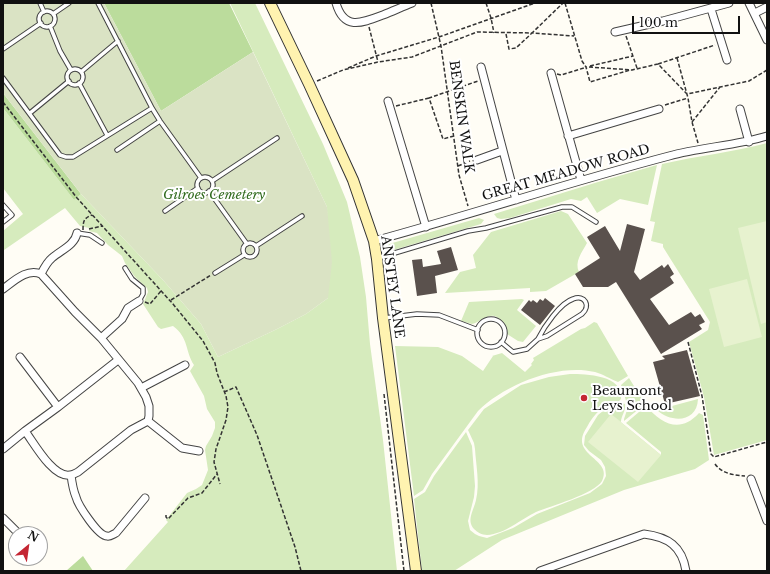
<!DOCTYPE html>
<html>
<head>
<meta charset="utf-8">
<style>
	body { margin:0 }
	#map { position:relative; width:770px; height:574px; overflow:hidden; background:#fffdf5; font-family:"Libre Baskerville",serif }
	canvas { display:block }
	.frame { position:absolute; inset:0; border:4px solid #111; pointer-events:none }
	.north { position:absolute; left:8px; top:526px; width:40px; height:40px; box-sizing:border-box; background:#fff; border:1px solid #a0a0a0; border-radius:50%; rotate:29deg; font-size:11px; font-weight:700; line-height:16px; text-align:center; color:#111 }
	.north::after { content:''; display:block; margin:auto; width:14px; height:18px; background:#c42633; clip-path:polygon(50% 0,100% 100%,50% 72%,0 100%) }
	.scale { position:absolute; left:632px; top:16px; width:108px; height:18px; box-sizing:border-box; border:2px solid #111; border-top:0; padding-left:5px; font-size:12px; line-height:14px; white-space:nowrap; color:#111; -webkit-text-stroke:3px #fff; paint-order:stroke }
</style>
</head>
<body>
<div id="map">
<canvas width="770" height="574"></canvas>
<div class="frame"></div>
<div class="north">N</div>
<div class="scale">100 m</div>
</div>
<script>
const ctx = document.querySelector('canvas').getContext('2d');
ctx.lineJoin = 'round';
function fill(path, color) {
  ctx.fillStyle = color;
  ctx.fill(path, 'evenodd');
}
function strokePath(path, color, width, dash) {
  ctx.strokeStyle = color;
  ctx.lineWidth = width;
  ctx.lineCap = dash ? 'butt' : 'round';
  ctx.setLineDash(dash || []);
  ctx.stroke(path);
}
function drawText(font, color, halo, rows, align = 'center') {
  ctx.font = font + ' "Libre Baskerville",serif';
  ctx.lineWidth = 4;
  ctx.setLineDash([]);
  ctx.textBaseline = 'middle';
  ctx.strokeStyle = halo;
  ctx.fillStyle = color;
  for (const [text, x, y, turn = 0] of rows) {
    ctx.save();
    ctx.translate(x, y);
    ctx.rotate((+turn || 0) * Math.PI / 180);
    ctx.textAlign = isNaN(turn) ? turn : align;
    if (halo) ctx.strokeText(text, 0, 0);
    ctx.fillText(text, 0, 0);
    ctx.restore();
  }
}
fill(new Path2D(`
	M230 3H255L323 144 347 202 360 257 366 297 370 344 383 440 397 571H124L168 522 166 520 187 493 196 489 202 485 208 470 205 450 206 446 212 436 215 428V422L207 409 204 396 190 371 194 365C185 351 189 338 173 326L161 329 158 327 143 304 148 292 147 288 135 277 125 263 122 256 108 245 97 233 89 231V228L80 226 65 208 4 250 3 248V231L23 214 3 188V108L74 200 81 194 163 280 201 324 218 357 277 329 306 314 328 298 327 207Z
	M767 143V440L714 455 704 397 689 342 708 330 710 322 663 247V244L651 241 655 222 650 221 662 164C697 156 733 152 767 143Z
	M657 165 648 205 620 199 597 213 587 197 581 201 571 199 510 218 501 219 497 218 494 214 598 182Z
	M561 211 568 214 587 243C582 252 574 262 579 272L546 291 530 292V288L445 293 460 272 476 268 473 255 491 232Z
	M479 218 484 220 481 224 390 251 386 248 389 244Z
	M522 299 524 300 517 310 536 326 523 342 518 341 507 334C508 329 506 325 503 322 491 308 483 321 472 324L461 321 469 302Z
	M594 322 597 323 628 376 618 382C610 379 603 374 595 372 557 363 504 385 478 411L432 474 423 490 414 496 395 346 438 347 462 356 483 371 493 356H492L502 353 525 372 532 365 531 364 534 360 533 358 581 329 585 328Z
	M570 374C586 374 624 375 621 399L619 401C613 406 605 406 600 410 594 415 590 421 587 427 567 456 614 458 602 481 594 494 551 506 536 512 521 519 505 534 487 535 482 535 477 532 474 529 466 520 474 510 476 500 480 484 476 465 475 449L474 443 468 430 484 409 521 385 549 377Z
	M629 378 645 404 624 421V419L628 407 621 385Z
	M698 399C697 423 671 423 657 410Z
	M622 403 625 404C626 411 621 416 621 422L611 414 661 455V452L626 423 646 406C662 424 680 434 699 413L703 415 709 460 695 469 624 490 502 540 454 571H422L414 499 425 492 434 476 466 432 472 446 475 486 474 497 468 521 470 530 475 534 479 536 487 538 513 528 537 514 590 493 602 484 606 476 605 467 601 460 589 451 584 445 585 436 598 415 603 411 616 407Z`), '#d6ebbd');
fill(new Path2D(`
	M104 3H229L253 52 161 111Z
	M3 93 81 194 74 200 3 108Z
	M83 556 93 571H66Z`), '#bbdc9c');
fill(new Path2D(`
	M3 3H104L161 111 253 52 327 207 332 262 328 298 306 314 277 329 218 357 201 324 163 280 81 194 3 93Z`), '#dae3c4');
fill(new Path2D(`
	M767 221V322L761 324 738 228Z
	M747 279 762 337 724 347 709 289Z
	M611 414 661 455 638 482 588 442Z`), '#e7f2cf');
fill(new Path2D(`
	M627 224 645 229 634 272 640 280 662 265 664 268 668 264 674 274 670 277 674 283 650 299 669 325 691 312 695 317 700 314 705 322 699 325 702 329 661 354 616 282 608 287H583L575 274 600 258 587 237 605 226 620 251Z
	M451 247 458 270 435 276 437 293 417 296 412 260 422 259 423 267 441 264 437 251Z
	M545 298 555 306 540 325 521 310 529 300 531 302 533 300 537 303 540 299 543 301Z
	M687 350 700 396 665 404 653 362 665 359 662 356Z`), '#5a514d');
const service = new Path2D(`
	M40 3 44 12
	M39 19a8 8 0 1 1 16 0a8 8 0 1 1-16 0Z
	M53 14 69 3
	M50 26 60 51 71 70
	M3 49 41 23
	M67 77a8 8 0 1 1 16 0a8 8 0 1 1-16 0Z
	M81 72 118 41
	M3 78 60 155 66 157H73L152 108 98 3
	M79 83 107 135
	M152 108 160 121 201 178
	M30 113 69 81
	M117 150 160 121
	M197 185a8 8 0 1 1 16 0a8 8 0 1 1-16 0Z
	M212 181 277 138
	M209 191 247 244
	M3 205 12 215 3 222
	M165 211 198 188
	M77 233 90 235 102 243
	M243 250a7 7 0 1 1 14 0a7 7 0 1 1-14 0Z
	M256 246 302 216
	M378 258 468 231 486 228 562 207H572L596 222
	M125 268 132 279 143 288V294L139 301
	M215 273 244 255
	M384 318 417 314 439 315 478 330
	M477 333a14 14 0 1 1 28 0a14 14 0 1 1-28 0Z
	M501 342 513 352 527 349 538 339 547 336 582 314C591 306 585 294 573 299 560 303 544 327 538 339`);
const minor = new Path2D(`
	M336 3C344 31 362 23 383 15 393 11 402 7 412 3
	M749 3 767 40
	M711 9 727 60
	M755 13 767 7
	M615 32 663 21 729 3
	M481 67 516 200
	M551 73 581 180
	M388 101 426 227
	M740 109 749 142
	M568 136 659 109
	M477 160 502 151
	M374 241C473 214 570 182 669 156 701 147 735 146 767 136
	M41 274C44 268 47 262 52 258 61 250 75 245 77 233
	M3 289C14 281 27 268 41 274L75 312 101 338 138 383 146 397 149 406V416L148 421 131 430 78 472C76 473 73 475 70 475 53 478 34 443 25 431
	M101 338 122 319 128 308 139 301
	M20 357 58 407
	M141 388 185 365
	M148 421 182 448 199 451
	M3 449 25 431 58 407 118 360
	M71 475C72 483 73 490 76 497 78 505 98 536 107 536 110 537 113 534 116 533L145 498
	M751 479 767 521
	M3 518 19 534
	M40 543 41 542
	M540 571 644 534C668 537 682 546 686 571`);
const secondary = new Path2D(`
	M270 3 309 84 353 180 374 241 377 259 383 318 416 571`);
strokePath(service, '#444', 5.5);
strokePath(minor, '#444', 9);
strokePath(secondary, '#333', 12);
strokePath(new Path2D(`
	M431 3 441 46 459 175 468 206
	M486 3 491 18 494 33
	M565 3 582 61 586 67 590 82 630 70
	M369 27 378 62
	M506 34 509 49 516 48 532 33 574 36
	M626 36 637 68
	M677 58 688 98 692 122 698 143
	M658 64 715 45
	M590 66 633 56
	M589 67 632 70 658 64 687 94 749 81 767 70
	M348 68 376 56 439 37 535 3
	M557 74 561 75 587 67
	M317 81 343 70 378 62 412 57 477 32 532 33 563 3
	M3 102 77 198 173 304 203 341 215 363 217 373 226 396 228 407 226 420 216 449 214 462 220 484
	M665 105 688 98
	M396 106 429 98
	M692 122 720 87
	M454 136 443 139 429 98 478 81
	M458 166 470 161
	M89 229 102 226
	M83 230C83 221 84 218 92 215
	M171 300 211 275
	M145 302 150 304 161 291
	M688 342 702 396 711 454 714 457 767 442
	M224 392 236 387 257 435 295 547 301 571
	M384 394 404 571
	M715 464C722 474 734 475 745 476
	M166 515V517L168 519 188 498 202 493 217 474`), '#333', 1.5, [4, 2]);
strokePath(service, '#fff', 3.5);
strokePath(minor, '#fff', 7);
strokePath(secondary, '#fff3b0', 10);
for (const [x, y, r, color] of [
	[584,398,4,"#c42633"]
]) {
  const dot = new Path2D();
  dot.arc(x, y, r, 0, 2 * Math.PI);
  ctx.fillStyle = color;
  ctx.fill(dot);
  strokePath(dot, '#fff', 1.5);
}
drawText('13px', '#111', '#fff', [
	["BENSKIN WALK",461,117,82],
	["GREAT MEADOW ROAD",566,173,-16],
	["ANSTEY LANE",392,287,82]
]);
drawText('italic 13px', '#316b1f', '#fff', [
	["Gilroes Cemetery",214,195]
]);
drawText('13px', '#111', '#fff', [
	["Beaumont",592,391],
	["Leys School",592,406]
], 'left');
</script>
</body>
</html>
